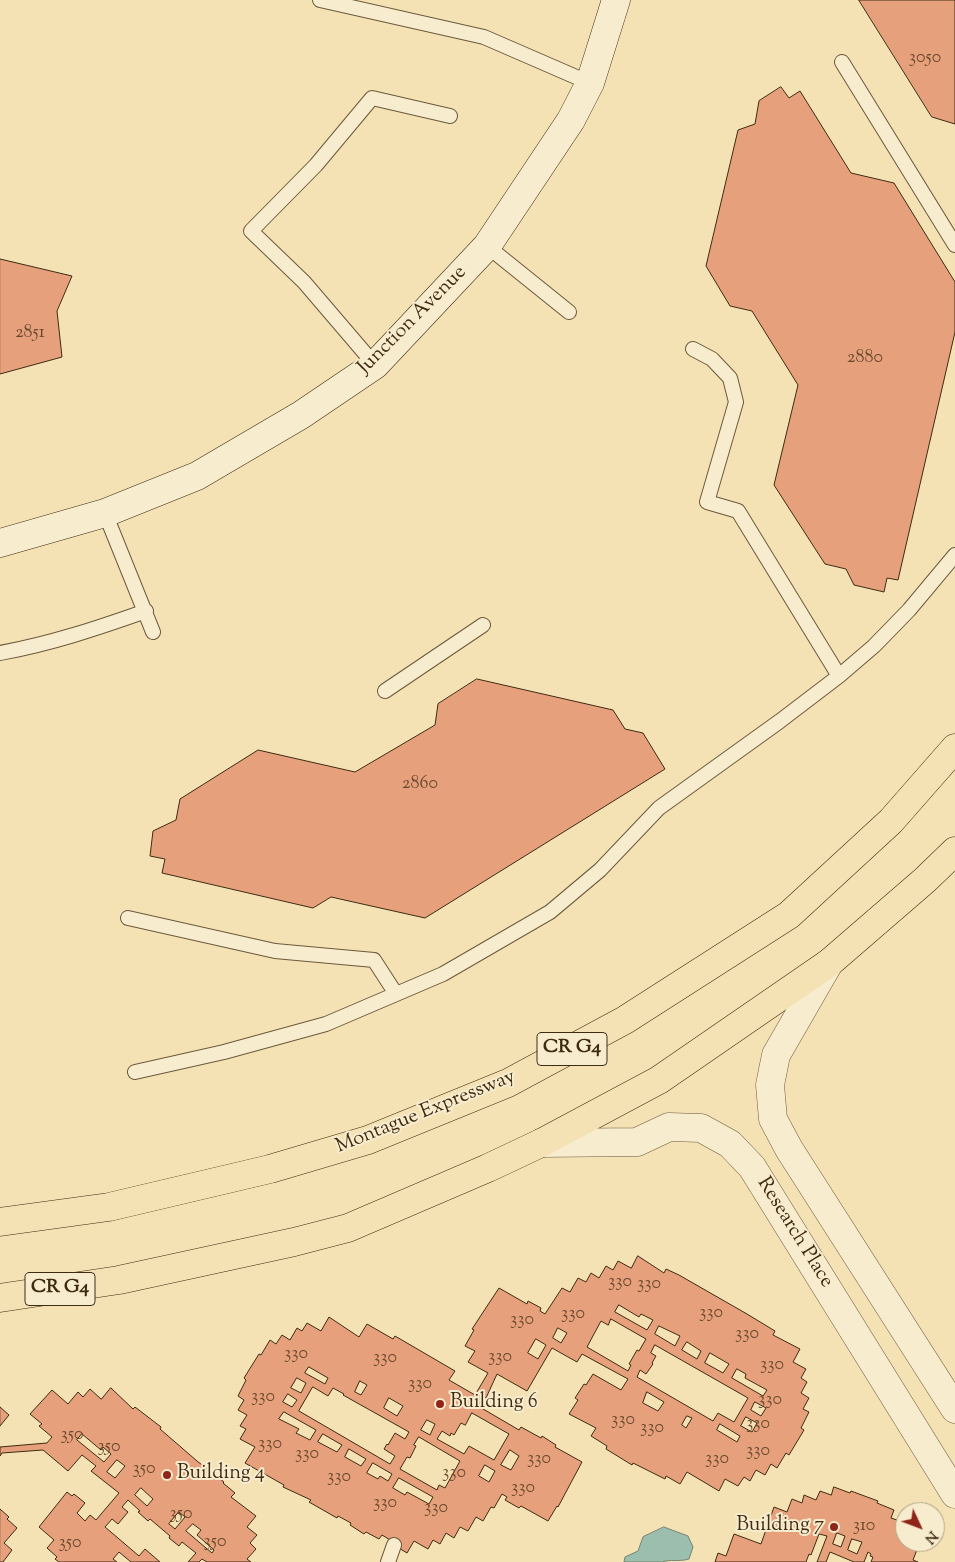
<!DOCTYPE html>
<html>
<head>
<meta charset="utf-8">
<style>
	body { margin:0 }
	#map { position:relative; width:955px; height:1562px; overflow:hidden; background:#f4e2b5; font-family:"Sorts Mill Goudy",serif }
	canvas { display:block }
	.north { position:absolute; left:895px; top:1502px; width:50px; height:50px; box-sizing:border-box; background:#f8eccf; border:1px solid #ae9f83; border-radius:50%; rotate:133deg; font-size:14px; font-weight:700; line-height:20px; text-align:center; color:#3e2b12 }
	.north::after { content:''; display:block; margin:auto; width:18px; height:22px; background:#8f2418; clip-path:polygon(50% 0,100% 100%,50% 72%,0 100%) }
</style>
</head>
<body>
<div id="map">
<canvas width="955" height="1562"></canvas>
<div class="north">N</div>
</div>
<script>
const ctx = document.querySelector('canvas').getContext('2d');
ctx.lineJoin = 'round';
function fill(path, color) {
  ctx.fillStyle = color;
  ctx.fill(path, 'evenodd');
}
function strokePath(path, color, width, dash) {
  ctx.strokeStyle = color;
  ctx.lineWidth = width;
  ctx.lineCap = dash ? 'butt' : 'round';
  ctx.setLineDash(dash || []);
  ctx.stroke(path);
}
function drawText(font, color, halo, rows, align = 'center') {
  ctx.font = font + ' "Sorts Mill Goudy",serif';
  ctx.lineWidth = 4;
  ctx.setLineDash([]);
  ctx.textBaseline = 'middle';
  ctx.strokeStyle = halo;
  ctx.fillStyle = color;
  for (const [text, x, y, turn = 0] of rows) {
    ctx.save();
    ctx.translate(x, y);
    ctx.rotate((+turn || 0) * Math.PI / 180);
    ctx.textAlign = isNaN(turn) ? turn : align;
    if (halo) ctx.strokeText(text, 0, 0);
    ctx.fillText(text, 0, 0);
    ctx.restore();
  }
}
const water = new Path2D(`
	M664 1527 688 1536 693 1547 689 1559C679 1562 670 1559 662 1562H624L625 1557 638 1551 643 1537Z`);
fill(water, '#9cbeae');
strokePath(water, '#768370', 1);
const building = new Path2D(`
	M859 0H955V124L932 117Z
	M781 87 789 98 800 91 851 173 894 183 955 282V332L898 580 887 578 884 592 854 585 846 569 825 564 774 485 798 385 752 311 730 306 706 266 738 130 755 124 759 101Z
	M0 259 72 276 57 311 62 357 0 374Z
	M477 679 613 710 625 729 643 733 665 769 425 918 331 897 313 908 162 873 165 859 150 856 153 831 176 820 180 799 258 750 355 772 435 725 438 704Z
	M638 1256 664 1273 666 1269 679 1275 747 1314 775 1331 773 1335 800 1349 793 1362 806 1369 801 1378 807 1382 801 1393 809 1398 803 1409 809 1412 801 1428 804 1430 789 1455 786 1453 777 1468 771 1464 765 1475 756 1470 750 1481 744 1477 738 1486 725 1479 719 1491 687 1472 680 1484 666 1476 665 1479 633 1463 632 1465 606 1449 607 1446 591 1436 596 1428 569 1414 578 1400 575 1398 584 1384 586 1385 593 1374 621 1390 628 1379 582 1354 577 1362 552 1348 527 1391 497 1374 486 1398 484 1397 478 1406 519 1430 521 1427 541 1438 542 1436 556 1445 555 1447 582 1462 558 1507 557 1506 548 1521 521 1506 519 1508 505 1500 507 1497 502 1494 494 1508 491 1507 483 1521 476 1517 468 1531 460 1527 454 1538 446 1533 440 1544 433 1540 428 1549 414 1541 407 1553 394 1545 395 1543 382 1535 379 1539 366 1532 364 1534 350 1525 351 1523 338 1516 337 1518 309 1502 311 1500 283 1487 284 1485 245 1463 255 1447 240 1439 246 1429 240 1426 247 1415 238 1410 244 1400 238 1396 246 1380 244 1378 259 1354 261 1355 270 1340 276 1344 282 1335 290 1340 297 1328 302 1331 307 1323 321 1331 329 1317 359 1337 367 1324 393 1339 395 1336 455 1371 449 1380 475 1395 488 1373 468 1362 475 1351 465 1346 474 1330 472 1329 499 1288 527 1304 528 1301 541 1308 540 1311 545 1314 562 1288 570 1292 578 1278 586 1282 591 1273 599 1278 606 1266 613 1270 618 1261 631 1268ZM619 1305 639 1317 641 1314 653 1320 647 1330 615 1312ZM611 1319 646 1339 639 1351 637 1350 629 1364 631 1365 628 1371 587 1347 601 1321 608 1325ZM659 1326 680 1336 675 1346 655 1334ZM558 1328 567 1333 561 1343 553 1338ZM536 1339 546 1345 538 1359 528 1353ZM687 1342 701 1351 697 1359 682 1350ZM655 1345 748 1398 734 1422 718 1413 713 1421 637 1377 640 1370 646 1374 653 1364 652 1363 656 1356 651 1353ZM710 1353 729 1364 723 1373 705 1363ZM309 1367 328 1378 325 1384 305 1373ZM737 1369 746 1374 745 1378 767 1390 763 1396 732 1378ZM297 1378 306 1383 301 1393 291 1388ZM360 1381 367 1385 361 1395 355 1392ZM313 1387 328 1396 333 1388 344 1394 343 1395 409 1432 405 1439 395 1433 388 1445 387 1444 384 1449 395 1456 390 1464 299 1411ZM647 1392 664 1402 658 1411 643 1403ZM288 1394 297 1400 292 1407 283 1402ZM389 1398 403 1406 397 1416 384 1408ZM755 1402 766 1408 761 1416 751 1410ZM284 1412 316 1430 310 1440 296 1433 299 1429 279 1419ZM472 1413 509 1434 494 1460 469 1446 464 1454 437 1439 442 1431 450 1436 451 1433 454 1435 461 1423 465 1425ZM687 1416 692 1418 686 1428 682 1425ZM746 1417 757 1423 752 1432 741 1426ZM427 1420 435 1424 430 1435 421 1430ZM720 1424 740 1436 737 1442 717 1430ZM323 1434 342 1445 337 1452 318 1442ZM419 1437 460 1461 445 1488 439 1485 437 1490 400 1469 407 1457 410 1458 416 1446 414 1445ZM349 1449 366 1459 361 1466 345 1457ZM510 1450 519 1456 511 1470 501 1465ZM373 1463 392 1474 388 1481 380 1476 378 1479 367 1473ZM485 1465 495 1471 489 1482 479 1476ZM399 1478 433 1497 429 1504 407 1492 405 1495 393 1488Z
	M111 1388 133 1409 135 1407 161 1427 160 1429 197 1461 224 1482 223 1483 235 1493 231 1497 256 1516 247 1527 257 1535 250 1543 256 1549 247 1559 251 1562H207L202 1559 199 1562H188L196 1553 182 1542 179 1546 169 1538 170 1536 150 1519 148 1521 138 1512 140 1511 128 1500 122 1507 128 1512 118 1524 112 1519 105 1527 139 1556 145 1549 160 1562H131L119 1552 113 1559 117 1562H59L55 1559 57 1557 47 1548 54 1540 39 1527 67 1492 72 1496 74 1494 85 1503 77 1513 85 1521 90 1515 96 1520 119 1493 91 1471 96 1466 82 1455 68 1471 43 1450 2 1453 0 1456V1447L47 1443 52 1437 39 1426 42 1424 30 1414 52 1390 68 1404 78 1392 83 1397 90 1389 101 1399ZM82 1434 101 1450 103 1447 111 1454 104 1462 77 1440ZM117 1460 125 1466 115 1478 107 1472ZM141 1488 153 1499 147 1506 135 1495ZM179 1512 185 1517 175 1529 169 1524ZM193 1524 201 1530 197 1535 214 1550 212 1553 186 1531Z
	M0 1407 9 1415 0 1426Z
	M834 1487 850 1493 851 1491 878 1501 877 1503 894 1510 891 1518 903 1522 899 1531 905 1533V1542L918 1547 913 1560 918 1562H871L873 1557 870 1556 871 1554 868 1552 864 1562H854L830 1552 826 1562H817L827 1536 819 1534 811 1555 809 1554 806 1562H715L718 1553 726 1556 734 1534 761 1544 774 1507 787 1512 792 1499 802 1503 804 1495 816 1500 820 1491 831 1495ZM837 1533 845 1536 841 1547 833 1544ZM852 1539 862 1542 857 1554 848 1550Z
	M0 1509 9 1517 7 1519 17 1528 4 1543 12 1550 3 1562H0Z`);
fill(building, '#e6a07c');
strokePath(building, '#3e2b12', 1);
const service = new Path2D(`
	M320 0 484 37 590 83
	M842 62 955 245
	M487 246 569 312
	M693 349 712 359 730 378 736 402 707 502 738 511 839 676
	M375 365 304 282 251 231 316 165 372 98 450 116
	M105 513 153 632
	M0 653C50 644 98 628 146 611
	M385 691 483 625
	M128 918 275 951 374 960 396 994
	M135 1072 224 1052 326 1024 443 974 550 912 600 870 659 808 780 721 839 676 874 646 909 610 955 555
	M388 1562 394 1545`);
const tertiary = new Path2D(`
	M829 963 776 1055 770 1085 773 1119 789 1149 955 1409
	M541 1143 637 1142 669 1127 701 1128 730 1144 752 1167 955 1494`);
const secondary = new Path2D(`
	M0 543 105 513 197 476 301 415 375 365 487 246 571 120 590 83 616 0`);
const trunk = new Path2D(`
	M0 1222 109 1207 270 1169 368 1140 508 1083 625 1020 789 915 891 821 955 748
	M0 1298 119 1280 294 1242 348 1228 488 1168 541 1143 659 1080 829 963 925 880 955 851`);
strokePath(service, '#6c593b', 16);
strokePath(tertiary, '#6c593b', 29);
strokePath(secondary, '#3e2b12', 29);
strokePath(trunk, '#3e2b12', 29);
strokePath(service, '#f8eccf', 14);
strokePath(tertiary, '#f8eccf', 28);
strokePath(secondary, '#f8eccf', 28);
strokePath(trunk, '#f4e2b5', 28);
for (const [x, y, r, color] of [
	[440,1404,5,"#8f2418"],
	[167,1475,5,"#8f2418"],
	[834,1527,5,"#8f2418"]
]) {
  const dot = new Path2D();
  dot.arc(x, y, r, 0, 2 * Math.PI);
  ctx.fillStyle = color;
  ctx.fill(dot);
  strokePath(dot, '#f8eccf', 2);
}
drawText('18px', '#68482c', null, [
	["3050",925,59],
	["2851",30,334],
	["2880",865,359],
	["2860",420,785],
	["330",620,1283],
	["330",649,1285],
	["330",711,1314],
	["330",573,1315],
	["330",522,1321],
	["330",747,1335],
	["330",296,1355],
	["330",500,1358],
	["330",385,1359],
	["330",772,1366],
	["330",420,1385],
	["330",263,1398],
	["330",770,1401],
	["330",623,1421],
	["330",758,1425],
	["330",652,1429],
	["350",72,1436],
	["330",270,1445],
	["350",109,1448],
	["330",758,1452],
	["330",307,1455],
	["330",539,1460],
	["330",717,1460],
	["350",144,1470],
	["330",454,1474],
	["330",339,1478],
	["330",523,1489],
	["330",385,1504],
	["330",436,1509],
	["350",181,1515],
	["310",864,1527],
	["350",215,1543],
	["350",70,1544]
]);
for (const [x, y, w] of [
	[572,1049,70],
	[60,1289,70]
]) {
  const box = new Path2D();
  box.roundRect(x - w / 2, y - 16.5, w, 33, 4);
  ctx.fillStyle = '#f8eccf';
  ctx.fill(box);
  strokePath(box, '#3e2b12', 1);
}
drawText('bold 19px', '#3e2b12', null, [
	["CR G4",572,1049],
	["CR G4",60,1289]
]);
drawText('20px', '#3e2b12', '#f8eccf', [
	["Junction Avenue",413,321,-45],
	["Montague Expressway",426,1113,-22],
	["Research Place",794,1233,58]
]);
drawText('20px', '#3e2b12', '#f8eccf', [
	["Building 6",450,1404],
	["Building 4",177,1475],
	["Building 7",824,1527,"right"]
], 'left');
</script>
</body>
</html>
